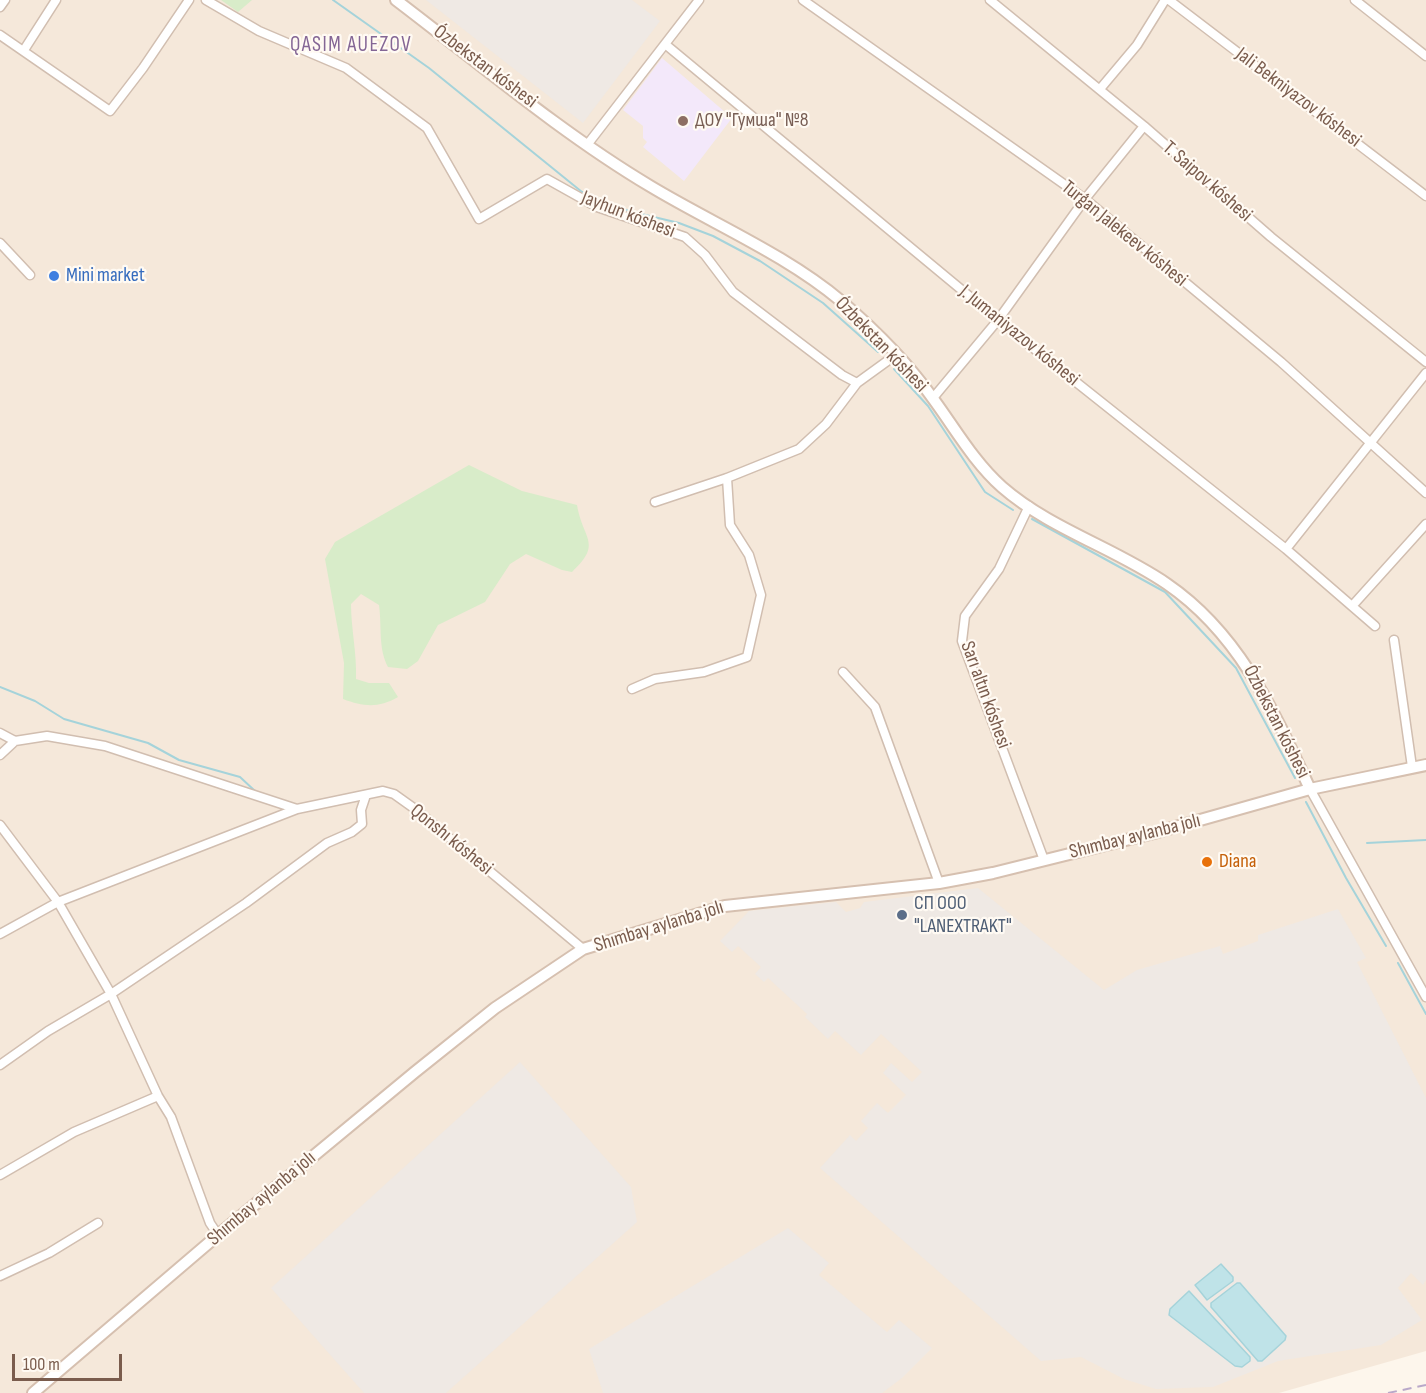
<!DOCTYPE html>
<html>
<head>
<meta charset="utf-8">
<style>
	body { margin:0 }
	#map { position:relative; width:1426px; height:1393px; overflow:hidden; background:#fdf6ec; font-family:"Sofia Sans Condensed",sans-serif }
	canvas { display:block }
	.scale { position:absolute; left:12px; top:1354px; width:110px; height:27px; box-sizing:border-box; border:3px solid #7a5c4d; border-top:0; padding-left:8px; font-size:18px; line-height:21px; white-space:nowrap; color:#7a5c4d; -webkit-text-stroke:4px #fffaf3; paint-order:stroke }
</style>
</head>
<body>
<div id="map">
<canvas width="1426" height="1393"></canvas>
<div class="scale">100 m</div>
</div>
<script>
const ctx = document.querySelector('canvas').getContext('2d');
ctx.lineJoin = 'round';
function fill(path, color) {
  ctx.fillStyle = color;
  ctx.fill(path, 'evenodd');
}
function strokePath(path, color, width, dash) {
  ctx.strokeStyle = color;
  ctx.lineWidth = width;
  ctx.lineCap = dash ? 'butt' : 'round';
  ctx.setLineDash(dash || []);
  ctx.stroke(path);
}
function drawText(font, color, halo, rows, align = 'center') {
  ctx.font = font + ' "Sofia Sans Condensed",sans-serif';
  ctx.lineWidth = 4.5;
  ctx.setLineDash([]);
  ctx.textBaseline = 'middle';
  ctx.strokeStyle = halo;
  ctx.fillStyle = color;
  for (const [text, x, y, turn = 0] of rows) {
    ctx.save();
    ctx.translate(x, y);
    ctx.rotate((+turn || 0) * Math.PI / 180);
    ctx.textAlign = isNaN(turn) ? turn : align;
    if (halo) ctx.strokeText(text, 0, 0);
    ctx.fillText(text, 0, 0);
    ctx.restore();
  }
}
fill(new Path2D(`
	M0 0H1426V1351L1279 1393H0Z`), '#f5e8da');
fill(new Path2D(`
	M426 0H632L660 21 583 123Z
	M978 888 1104 990 1137 970 1220 946 1223 954 1258 941V935L1338 909 1366 958 1357 962 1426 1098V1280L1423 1285 1411 1273 1398 1288 1422 1320 1381 1345 1278 1361 1213 1387 1156 1389 1124 1379 1081 1357 1041 1361 820 1168 850 1135 856 1141 868 1128 861 1121 877 1103 888 1113 906 1095 883 1073 891 1063 912 1082 922 1072 881 1034 861 1055 835 1031 828 1039 805 1017 807 1014 768 978 764 982 755 974 761 967 738 946 732 952 720 941 749 911 836 902 846 912 860 908 864 902Z
	M520 1062 631 1187 637 1222 446 1393H364L271 1288Z
	M788 1228 829 1263 819 1275 887 1332 899 1320 932 1348 902 1378 882 1393H603L589 1349Z`), '#efe9e4');
fill(new Path2D(`
	M662 58 732 118 684 181 643 147 647 142 643 138V126L623 110Z`), '#f3e8fa');
fill(new Path2D(`
	M221 0H252L238 12Z
	M469 465 522 491 577 505C583 540 603 543 572 572L562 570 526 554 510 564 485 602 438 625 418 661 407 669 388 667C378 648 382 627 379 605L361 594 351 604C351 629 357 653 356 679L369 683H389L398 697C379 708 364 707 343 699L344 663 325 559 335 542Z`), '#d8ecc9');
const water = new Path2D(`
	M1221 1264 1233 1277V1281L1207 1300 1195 1285Z
	M1237 1283H1240L1286 1336 1285 1340 1262 1361H1258L1211 1307V1303Z
	M1189 1291 1250 1357V1361L1242 1367 1235 1366 1169 1315 1170 1309Z`);
fill(water, '#bfe3e8');
strokePath(water, '#a5d3da', 1.5);
strokePath(new Path2D(`
	M333 0 429 68 582 192 629 211 679 223 713 236 760 261 823 303 878 352
	M894 369 928 406 985 492 1013 510
	M1032 519 1165 592 1236 668 1295 778
	M0 687 35 701 64 719 148 743 179 760 240 777 255 791
	M1306 802 1346 878 1386 946
	M1367 843 1426 840
	M1398 963 1426 1014`), '#a5d3da', 2);
const street = new Path2D(`
	M206 0 259 31 346 68 427 128 479 219 547 179 597 207 685 237 705 255 733 292 842 375 857 383
	M803 0 1085 199 1281 362 1426 493
	M990 0 1144 126 1271 237 1426 362
	M1169 0 1426 196
	M1355 0 1426 56
	M0 7 5 0
	M0 35 110 111 143 68 189 0
	M665 44 998 320 1286 549 1375 626
	M24 50 56 0
	M1100 89 1137 45 1165 0
	M587 145 699 0
	M0 243 30 275
	M933 398 998 320 1085 199 1144 126
	M655 502 727 478 799 449 826 424 857 383 897 354
	M1029 506 999 569 965 616 962 641 1044 860
	M1286 549 1426 373
	M1353 605 1426 524
	M1394 640 1412 767
	M843 672 875 707 939 883
	M632 689 655 679 704 672 747 657 761 595 749 555 730 525 727 478
	M0 733 15 741 47 736 105 746 297 809
	M0 755 15 741
	M1310 789 1426 997
	M0 825 58 902 111 994 158 1096 171 1117 210 1223 218 1235
	M0 934 58 902 297 809 383 791 394 794 415 809 583 949
	M0 1065 48 1031 111 994 246 903 327 843 352 832 362 824 361 810 366 795
	M0 1175 74 1132 158 1096
	M0 1276 49 1253 98 1223`);
const secondary = new Path2D(`
	M396 0C479 63 561 133 650 186 713 224 785 254 841 301 875 330 908 363 934 400 956 430 974 462 1002 487 1050 529 1115 548 1167 584 1240 634 1274 712 1310 789
	M33 1393 218 1235 415 1072 495 1008 583 949 725 906 939 883 993 873 1154 833 1310 789 1426 765`);
strokePath(street, '#d1beb0', 11);
strokePath(secondary, '#d6c0b0', 14);
strokePath(street, '#fff', 8);
strokePath(secondary, '#fff', 10);
strokePath(new Path2D(`
	M1388 1393 1426 1385`), '#b9a8c9', 2, [9, 6]);
for (const [x, y, r, color] of [
	[683,121,6,"#8d6e63"],
	[54,276,6,"#3f7fe0"],
	[1207,862,6,"#e8710a"],
	[902,915,6,"#5c6f8a"]
]) {
  const dot = new Path2D();
  dot.arc(x, y, r, 0, 2 * Math.PI);
  ctx.fillStyle = color;
  ctx.fill(dot);
  strokePath(dot, '#fffaf3', 2);
}
drawText('20px', '#7a5c4d', '#fffaf3', [
	["Ózbekstan kóshesi",485,67,37],
	["Jali Bekniyazov kóshesi",1298,98,37],
	["T. Saipov kóshesi",1207,182,41],
	["Jayhun kóshesi",628,215,21],
	["Turǵan Jalekeev kóshesi",1124,234,39],
	["J. Jumaniyazov kóshesi",1019,336,39],
	["Ózbekstan kóshesi",881,345,46],
	["Sarı altın kóshesi",985,695,70],
	["Ózbekstan kóshesi",1276,722,63],
	["Shımbay aylanba jolı",1135,837,-14],
	["Qonshı kóshesi",451,840,39],
	["Shımbay aylanba jolı",659,927,-17],
	["Shımbay aylanba jolı",262,1199,-40]
]);
drawText('20px', '#785e54', '#fffaf3', [
	["ДОУ \"Гумша\" №8",695,121]
], 'left');
drawText('20px', '#366cbe', '#fffaf3', [
	["Mini market",66,276]
], 'left');
drawText('20px', '#c56008', '#fffaf3', [
	["Diana",1219,862]
], 'left');
drawText('20px', '#4e5e75', '#fffaf3', [
	["СП ООО",914,904],
	["\"LANEXTRAKT\"",914,927]
], 'left');
ctx.letterSpacing = '1.5px';
drawText('21px', '#846695', '#fffaf3', [
	["QASIM AUEZOV",351,46]
]);
ctx.letterSpacing = '0px';
</script>
</body>
</html>
